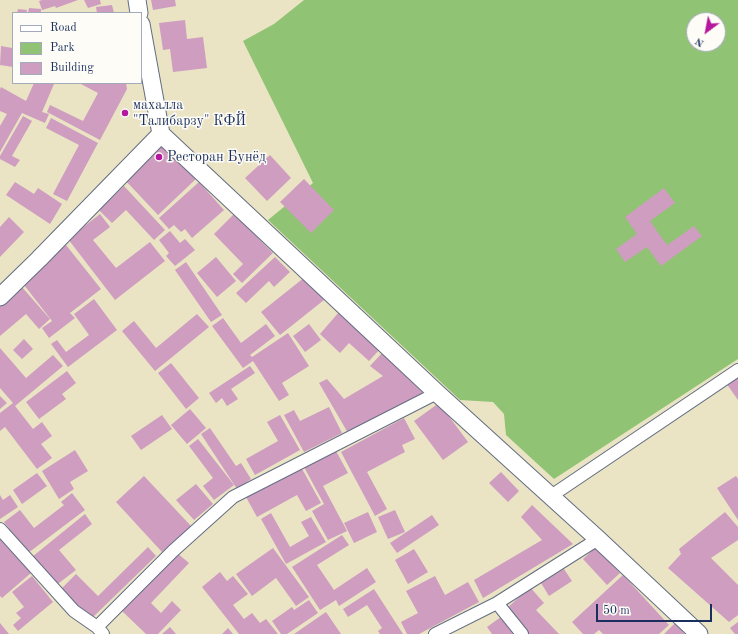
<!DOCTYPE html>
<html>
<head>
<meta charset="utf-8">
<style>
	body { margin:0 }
	#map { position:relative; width:738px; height:634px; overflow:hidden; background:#eae4c5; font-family:"Old Standard TT",serif }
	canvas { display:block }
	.legend { position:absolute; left:12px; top:12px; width:130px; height:72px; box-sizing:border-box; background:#fdfcf7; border:1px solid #a3aaba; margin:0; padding:5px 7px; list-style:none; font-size:12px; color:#1b2f5e }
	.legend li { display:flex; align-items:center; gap:8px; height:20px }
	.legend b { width:20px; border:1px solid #a3aaba }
	.north { position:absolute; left:686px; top:12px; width:40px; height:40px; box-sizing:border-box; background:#fdfcf7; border:1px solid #a3aaba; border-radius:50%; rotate:212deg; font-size:11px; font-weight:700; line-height:16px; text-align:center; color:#1b2f5e }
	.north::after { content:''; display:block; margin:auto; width:14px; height:18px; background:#b5179e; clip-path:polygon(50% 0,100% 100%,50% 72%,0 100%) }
	.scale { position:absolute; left:596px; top:604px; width:116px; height:18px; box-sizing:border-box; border:2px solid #1b2f5e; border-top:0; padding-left:5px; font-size:12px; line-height:14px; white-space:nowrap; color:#1b2f5e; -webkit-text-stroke:3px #fdfcf7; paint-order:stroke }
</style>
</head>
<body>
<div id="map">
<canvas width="738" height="634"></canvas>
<ul class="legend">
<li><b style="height:5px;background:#fff"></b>Road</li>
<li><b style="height:11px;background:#91c374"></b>Park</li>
<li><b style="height:11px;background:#ce9dbf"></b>Building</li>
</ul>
<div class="north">N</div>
<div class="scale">50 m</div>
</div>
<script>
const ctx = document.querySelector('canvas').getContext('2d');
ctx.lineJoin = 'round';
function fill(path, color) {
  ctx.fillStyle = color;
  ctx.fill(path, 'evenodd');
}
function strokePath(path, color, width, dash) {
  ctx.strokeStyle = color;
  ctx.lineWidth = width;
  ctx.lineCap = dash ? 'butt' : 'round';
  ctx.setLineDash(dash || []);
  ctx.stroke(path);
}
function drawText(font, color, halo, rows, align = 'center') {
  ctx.font = font + ' "Old Standard TT",serif';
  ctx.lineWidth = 3;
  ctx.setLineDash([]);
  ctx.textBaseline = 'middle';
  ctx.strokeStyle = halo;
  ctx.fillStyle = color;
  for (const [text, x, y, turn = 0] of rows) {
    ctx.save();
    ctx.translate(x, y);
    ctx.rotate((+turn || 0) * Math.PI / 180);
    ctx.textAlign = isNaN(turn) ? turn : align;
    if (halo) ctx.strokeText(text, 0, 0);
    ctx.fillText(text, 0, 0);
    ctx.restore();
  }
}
fill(new Path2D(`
	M304 0H738V359L554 479 506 435 504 414 493 402 460 400 268 220 313 183 243 41 274 24ZM694 20H718V44H694Z`), '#91c374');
fill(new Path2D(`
	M42 0H78L56 8 55 6 42 10 39 1Z
	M84 0H100L101 4 88 8Z
	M151 0H175L176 6 153 10Z
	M112 5 114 13H97L96 7Z
	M29 8 41 9V13H28Z
	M18 9 27 10 26 13H17Z
	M185 20 187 39 203 37 207 68 173 72 170 49 163 50 159 23Z
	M12 44 13 67 0 65 1 46 12 48Z
	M34 83 54 84 42 112 49 114 45 123 22 113 0 152V126L7 114 0 111V89L1 87 26 101Z
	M79 83H126L127 89 100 140 47 112 50 105 83 121 98 93Z
	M23 116 32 121 12 156 20 160 15 167 0 159V156Z
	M51 118 98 143 67 201 53 194 79 145 46 128Z
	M166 142 199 176 158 215 125 180Z
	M270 155 291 178 267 201 245 178Z
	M304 179 334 210 311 233 280 202Z
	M15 182 34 194 38 188 62 204 50 224 6 195Z
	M199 182 224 210 192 238 185 229 181 232 174 225 169 229 159 218Z
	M124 186 165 230 154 240 126 210 112 223 99 210Z
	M664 188 675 203 650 221 667 245 694 226 702 236 661 266 647 247 625 262 616 249 637 234 625 217Z
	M100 214 110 227 93 240 116 268 150 242 165 261 115 300 68 239Z
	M234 214 273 253 242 283 233 274 243 264 214 234Z
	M9 217 24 232 0 257V227Z
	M170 231 180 243 185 239 195 250 175 266 166 256 169 253 159 240Z
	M66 245 101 289 70 313 75 318 49 338 42 328 52 321 21 281Z
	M216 257 236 281 217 297 197 273Z
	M275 257 290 272 274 287 269 281 246 303 236 293Z
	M186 262 222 315 211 322 175 270Z
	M305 277 324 300 280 335 261 312Z
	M21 286 50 319 39 329 26 314 0 336V304Z
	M94 299 117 330 68 367 51 344 57 340 66 352 89 335 74 314Z
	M339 312 380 349 369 361 349 343 340 353 320 334Z
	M197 314 209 327 155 371 122 331 134 321 156 348Z
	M223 318 241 343 266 324 275 336 250 355 252 357 288 333 309 366 282 383 289 395 279 401 253 361 243 368 212 326Z
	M309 324 321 340 305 352 293 336Z
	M24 339 33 349 22 359 13 350Z
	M0 348 26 378 53 355 63 366 15 406 33 429 42 422 52 436 41 444 52 458 37 469 5 427 0 431V413L13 403 0 388Z
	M382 353 423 393 348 433 319 383 327 379 344 399 383 376 370 366Z
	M171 363 199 398 186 409 158 373Z
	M250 366 255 373 231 389 238 399 227 406 222 398 216 403 209 393Z
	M67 371 76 383 62 394 66 399 39 419 26 402Z
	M738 374V400L726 383Z
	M0 396 7 403 0 409Z
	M439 403 468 442 443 460 414 421Z
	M329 407 342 433 304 452 284 415 294 410 300 421Z
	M190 409 206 428 187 444 171 425Z
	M162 415 172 429 141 450 131 436Z
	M280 415 300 450 255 475 246 459 278 441 267 422Z
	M404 418 415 439 402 445 405 452 367 472 387 509 375 516 341 452Z
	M210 428 236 466 241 463 251 479 237 489 201 434Z
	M198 439 234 485 214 500 203 486 213 478 189 446Z
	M75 450 88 471 70 482 74 489 59 499 42 471Z
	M336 451 348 473 323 486 347 531 328 540 312 511 324 504 304 467Z
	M301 467 321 503 306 511 297 495 257 517 246 497Z
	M501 472 519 491 508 502 489 483Z
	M37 473 47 486 22 504 13 490Z
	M144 476 191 526 162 552 116 502Z
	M736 476 738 479V520L717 488Z
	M196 484 213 504 194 520 176 500Z
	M72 493 85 510 28 553 4 522 20 510 34 528 64 505 61 502Z
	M0 495 3 500 10 495 18 507 0 519Z
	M532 505 573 544 483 598 474 580 542 540 521 517Z
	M395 510 405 532 388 539 378 517Z
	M368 512 377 532 354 543 344 523Z
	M725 512 738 527V540L711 558 738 585V615L729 622 668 568 681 554 679 549Z
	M271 513 290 547 309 536 301 522 311 517 326 542 286 564 261 519Z
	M85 514 92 524 59 550 76 570 55 586 32 557Z
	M432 515 439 525 397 553 390 543Z
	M342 535 349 545 317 565 334 590 367 568 376 582 339 606 336 600 320 610 292 567Z
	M1 539 31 573 2 598 0 596V540Z
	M148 547 156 556 91 619 61 589 76 574 98 596Z
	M596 547 620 573 607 585 583 559Z
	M273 548 309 597 296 606 276 578 252 596 236 574Z
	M414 549 428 572 408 584 395 560Z
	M177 553 189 563 151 603 161 613 172 601 181 610 158 634H146L122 611Z
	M564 569 572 581 549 596 541 583Z
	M220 572 227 581 233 576 248 594 233 605 244 619 252 613 260 623 266 619 278 634H239L202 587Z
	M623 575 669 625 659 634H603L599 630 594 634H583L572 622Z
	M32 576 53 602 18 631 13 625 21 618 16 613 24 607 12 592Z
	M435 576 445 595 468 582 479 602 419 634H407L401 622 418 613 406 591Z
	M530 587 544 603 536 610 559 634H528L505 610Z
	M374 589 403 634H380L378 631 382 628 367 605 348 617 343 609Z
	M309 600 318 613 287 634H281L272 621 292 607 294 610Z
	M326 612 341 634H294Z
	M505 614 520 634H492L487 627Z
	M738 622V634H735L730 628Z
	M0 623 9 634H0Z
	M675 623 685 634H664Z
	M170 627 176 634H162Z
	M228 628 233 634H222Z`), '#ce9dbf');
const street = new Path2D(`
	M551 496 738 370
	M0 529 74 611 97 627 103 634
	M97 627 173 551 233 497 437 393
	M435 634 497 603
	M522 634 497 603 598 539`);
const secondary = new Path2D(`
	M137 0 139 13
	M141 24 161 134 437 393 598 539 699 634
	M0 297 39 259 161 134`);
strokePath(street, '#636e82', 14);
strokePath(secondary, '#636e82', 19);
strokePath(street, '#fff', 12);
strokePath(secondary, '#fff', 17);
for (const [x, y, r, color] of [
	[125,113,4,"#b5179e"],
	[159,157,4,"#b5179e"]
]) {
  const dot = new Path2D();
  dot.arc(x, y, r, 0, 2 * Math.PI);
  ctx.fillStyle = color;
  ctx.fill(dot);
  strokePath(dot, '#fdfcf7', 1.5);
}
drawText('14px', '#1b2f5e', '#fdfcf7', [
	["махалла",133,105],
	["\"Талибарзу\" КФЙ",133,121],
	["Ресторан Бунёд",167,157]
], 'left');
</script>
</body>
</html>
